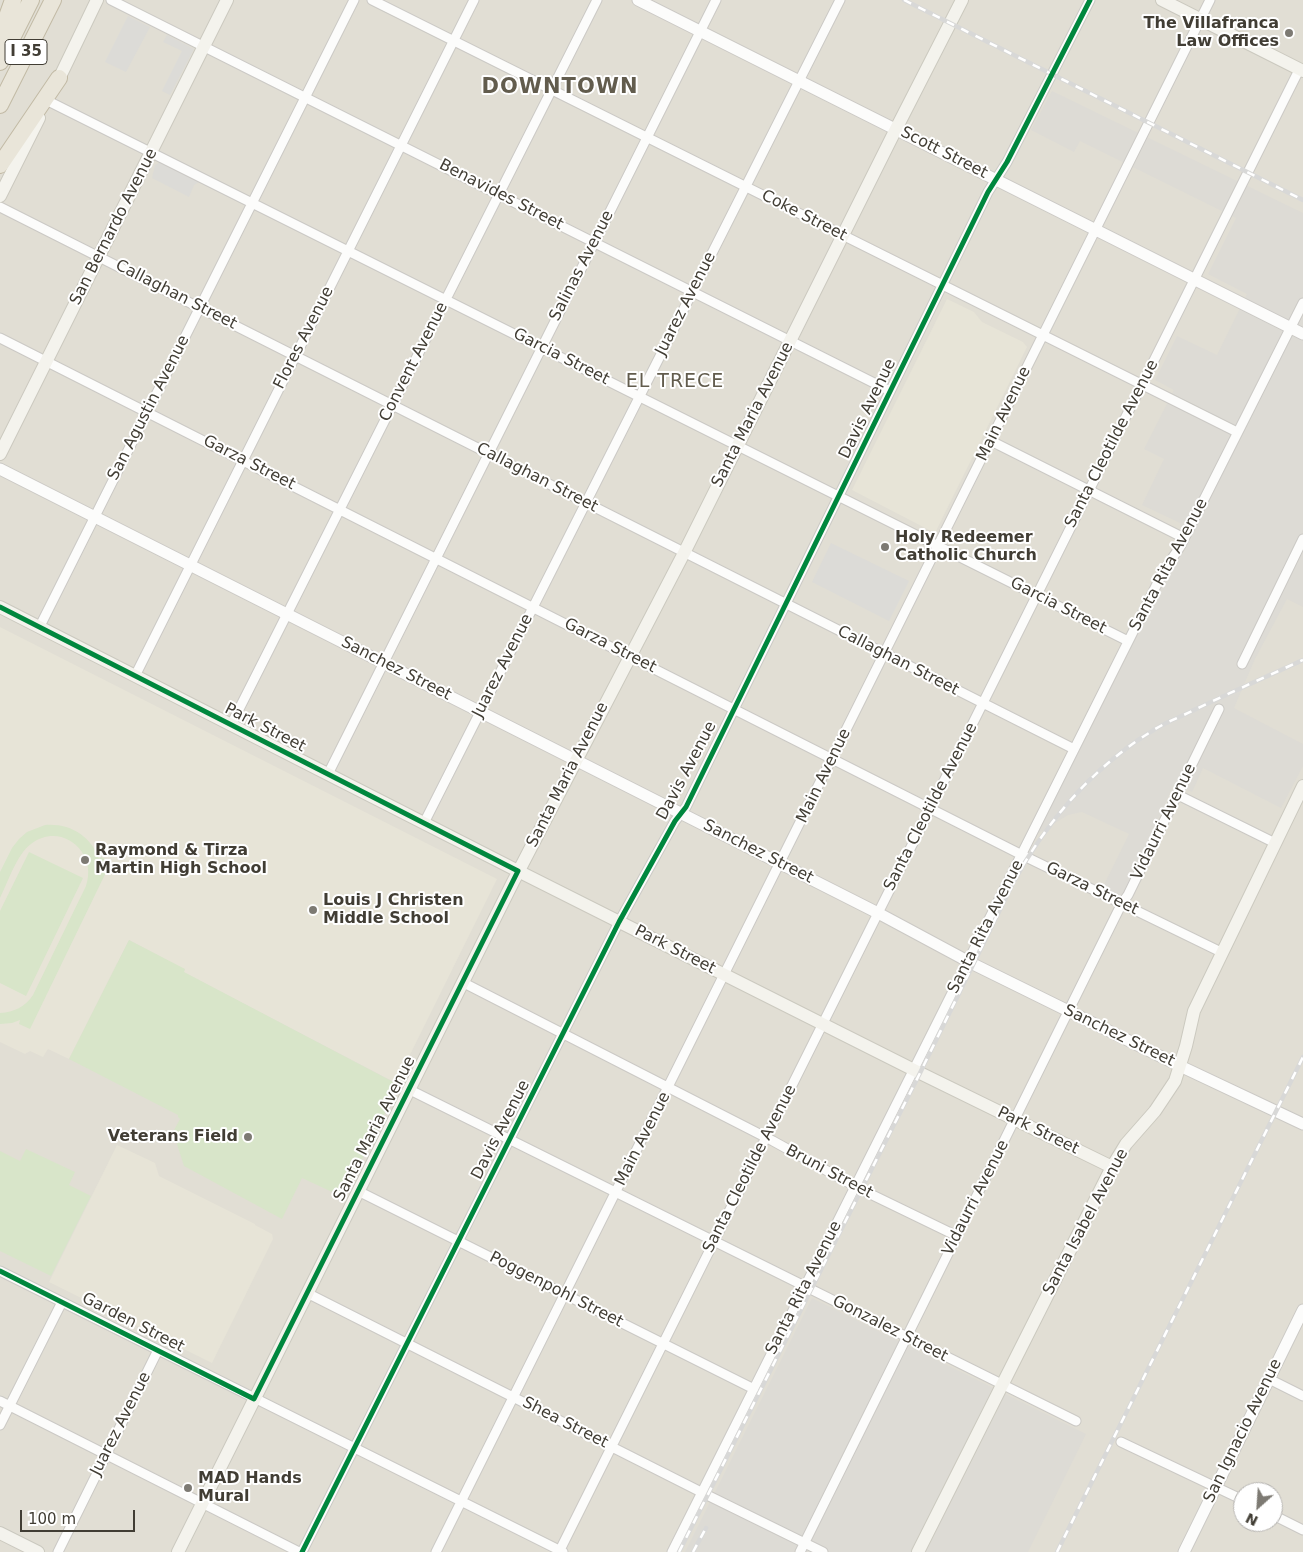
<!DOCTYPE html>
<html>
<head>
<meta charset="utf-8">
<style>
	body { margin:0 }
	#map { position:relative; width:1303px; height:1552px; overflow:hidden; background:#edece7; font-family:"DejaVu Sans",sans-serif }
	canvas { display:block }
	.north { position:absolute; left:1233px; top:1482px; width:50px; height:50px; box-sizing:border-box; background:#fff; border:1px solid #b3b1ae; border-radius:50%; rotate:206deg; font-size:14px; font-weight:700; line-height:20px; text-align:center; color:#413d34 }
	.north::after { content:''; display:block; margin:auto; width:18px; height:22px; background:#7d7a73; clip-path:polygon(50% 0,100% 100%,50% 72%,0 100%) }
	.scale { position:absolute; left:20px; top:1510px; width:115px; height:22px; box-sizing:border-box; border:2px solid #413d34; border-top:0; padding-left:6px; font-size:15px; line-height:18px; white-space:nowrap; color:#413d34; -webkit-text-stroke:4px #fff; paint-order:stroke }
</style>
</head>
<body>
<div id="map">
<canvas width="1303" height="1552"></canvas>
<div class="north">N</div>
<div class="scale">100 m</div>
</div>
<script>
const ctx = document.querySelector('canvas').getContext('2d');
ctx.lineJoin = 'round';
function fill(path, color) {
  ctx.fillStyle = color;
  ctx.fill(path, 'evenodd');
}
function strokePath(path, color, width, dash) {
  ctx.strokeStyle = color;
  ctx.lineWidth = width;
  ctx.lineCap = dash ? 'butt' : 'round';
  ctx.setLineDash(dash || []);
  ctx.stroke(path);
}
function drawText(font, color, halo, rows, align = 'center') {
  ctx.font = font + ' "DejaVu Sans",sans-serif';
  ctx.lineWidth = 4;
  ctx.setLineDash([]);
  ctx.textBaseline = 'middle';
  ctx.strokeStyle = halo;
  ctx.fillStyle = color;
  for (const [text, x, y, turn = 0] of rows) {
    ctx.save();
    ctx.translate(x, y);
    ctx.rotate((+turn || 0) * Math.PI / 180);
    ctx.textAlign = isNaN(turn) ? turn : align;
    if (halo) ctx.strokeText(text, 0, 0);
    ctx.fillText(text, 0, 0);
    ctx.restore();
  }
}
fill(new Path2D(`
	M0 0H1303V1552H0ZM1243 1492H1273V1522H1243Z`), '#e1ded4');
fill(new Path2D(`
	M1052 91 1303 213V607L1287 599 1255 659 1234 708 1303 744V766L1281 808 1203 768 1192 792 1174 784 1127 888 1119 897 1102 889 1129 834 1082 812 1068 815 1034 836 1166 571 1185 551 1180 523 1142 505 1164 459 1144 449 1174 390 1155 380 1177 336 1217 355 1247 294 1208 274 1236 218 1080 141 1074 152 1031 130Z
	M812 1298 1086 1434 1028 1552H685Z`), '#dddbd5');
fill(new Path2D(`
	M947 299 974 312 982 322 1023 342 1027 347 936 531 933 532 852 490Z
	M0 627 497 879 396 1083 183 972 185 970 129 940 69 1059 48 1049 43 1057 30 1051 25 1054 0 1042Z
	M117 1145 155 1163 159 1176 255 1224V1225L272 1234 273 1239 212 1363 49 1282Z`), '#e7e4d7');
fill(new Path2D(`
	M45 825C70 823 91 836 99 859L101 857 111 862 30 1029 19 1024 20 1020 12 1023 0 1024V1013C14 1012 25 1007 33 995L86 886C98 852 61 821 31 844 17 854 8 882 0 898V872L12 848 19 839 27 832Z
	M29 852 83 878 26 996 0 983V911Z
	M129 940 185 969 184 972 399 1085 343 1197 302 1178 282 1219 184 1166 175 1138 172 1134 180 1119 178 1117V1115L69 1059Z
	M26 1149 75 1172 69 1185 91 1196 51 1276 0 1251V1151L20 1161Z`), '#d8e5c9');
fill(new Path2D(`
	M128 16 150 27 126 72 105 62Z
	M167 35 194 49 170 95 162 91 182 51 163 42Z
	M163 161 204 179 194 185 189 197 152 178 155 165Z
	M831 543 909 581 889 621 812 582Z`), '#dcdbd7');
const minor = new Path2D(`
	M111 0 890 391
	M372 0 1237 432
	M48 101 1128 641
	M0 207 1074 749
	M0 338 1022 855 1221 952
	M991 441 1184 538
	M39 628 354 0
	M1242 664 1303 539
	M135 676 474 0
	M231 725 597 0
	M328 774 716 0
	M1178 795 1275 843
	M424 823 840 0
	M462 982 773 1141 860 1189 957 1236
	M408 1089 1076 1421
	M358 1191 754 1389
	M0 1271 563 1552
	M307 1293 707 1495 823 1552
	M1269 1379 1303 1396
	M0 1401 299 1552
	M0 1425 62 1302
	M1121 1442 1243 1500
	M1273 1515 1303 1530
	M58 1552 158 1350
	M302 1552 619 922 675 821 686 807 988 192 1007 162 1090 0
	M436 1552 1210 0
	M559 1552 1299 70
	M672 1552 1164 570 1180 547 1303 303
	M800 1552 1122 903 1128 895 1219 709`);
const tertiary = new Path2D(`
	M638 0 1303 334
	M0 469 878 913 973 964 1180 1066 1303 1124
	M1184 1552 1303 1310`);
const secondary = new Path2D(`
	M1162 0 1303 71
	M56 85 97 0
	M0 196 39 118
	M0 454 227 0
	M0 607 518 871 920 1073 1112 1167
	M0 1533 38 1552
	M178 1552 513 882 684 553 896 129 962 0
	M918 1552 1112 1167 1126 1144 1155 1111 1175 1081 1186 1046 1194 1011 1303 786`);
const motorway = new Path2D(`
	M0 36 13 0
	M0 62 31 0
	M0 105 53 0
	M0 165 59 78`);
strokePath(minor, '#cbc9c5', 11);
strokePath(tertiary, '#cbc9c5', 13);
strokePath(secondary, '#cbc9bf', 14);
strokePath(motorway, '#c2baa5', 18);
strokePath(minor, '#fcfcfb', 9);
strokePath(tertiary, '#fcfcfb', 11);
strokePath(secondary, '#f4f3ed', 12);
strokePath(motorway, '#e9e5d9', 16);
const rail = new Path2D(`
	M904 0 1303 200
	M679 1552 920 1073 1013 883C1045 824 1091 769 1149 733 1163 723 1181 717 1196 709 1232 692 1267 676 1303 660
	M693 1552 706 1528
	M1057 1552 1303 1057`);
strokePath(rail, '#d8d8d7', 4.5);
strokePath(rail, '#fff', 2.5, [8]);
strokePath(new Path2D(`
	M0 607 518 871 254 1399 0 1271
	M302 1552 619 922 675 821 686 807 988 192 1007 162 1090 0`), '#00873e', 5);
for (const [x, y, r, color] of [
	[1289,33,5,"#7d7a73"],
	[885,547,5,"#7d7a73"],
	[85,860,5,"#7d7a73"],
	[313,910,5,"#7d7a73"],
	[248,1137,5,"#7d7a73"],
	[188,1488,5,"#7d7a73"]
]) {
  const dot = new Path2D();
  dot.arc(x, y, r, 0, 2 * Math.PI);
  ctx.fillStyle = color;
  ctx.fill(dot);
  strokePath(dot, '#fff', 2);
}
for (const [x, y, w] of [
	[26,52,42]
]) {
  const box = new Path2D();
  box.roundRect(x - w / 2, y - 12.5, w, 25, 4);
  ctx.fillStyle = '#fff';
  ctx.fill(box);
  strokePath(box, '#413d34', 1);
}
drawText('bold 15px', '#413d34', null, [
	["I 35",26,52]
]);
drawText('bold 16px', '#413d34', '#fff', [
	["The Villafranca",1279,24,"right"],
	["Law Offices",1279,42,"right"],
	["Holy Redeemer",895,538],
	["Catholic Church",895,556],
	["Raymond & Tirza",95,851],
	["Martin High School",95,869],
	["Louis J Christen",323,901],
	["Middle School",323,919],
	["Veterans Field",238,1137,"right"],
	["MAD Hands",198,1479],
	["Mural",198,1497]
], 'left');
drawText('16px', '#413d34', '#fff', [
	["Scott Street",944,153,27],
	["Benavides Street",501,195,27],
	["Coke Street",804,216,27],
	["San Bernardo Avenue",114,227,-63],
	["Salinas Avenue",582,266,-63],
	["Callaghan Street",176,295,27],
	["Juarez Avenue",686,304,-63],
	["Flores Avenue",304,338,-63],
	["Garcia Street",561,357,27],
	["Convent Avenue",414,362,-63],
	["San Agustin Avenue",149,408,-63],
	["Davis Avenue",868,409,-64],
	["Main Avenue",1004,414,-64],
	["Santa Maria Avenue",753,415,-63],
	["Santa Cleotilde Avenue",1112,444,-63],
	["Garza Street",249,463,27],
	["Callaghan Street",537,478,27],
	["Santa Rita Avenue",1169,565,-62],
	["Garcia Street",1058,606,27],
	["Garza Street",610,646,27],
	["Callaghan Street",898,661,27],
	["Juarez Avenue",503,666,-63],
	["Sanchez Street",396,669,27],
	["Park Street",265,728,27],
	["Davis Avenue",687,771,-62],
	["Santa Maria Avenue",568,775,-63],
	["Main Avenue",824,776,-64],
	["Santa Cleotilde Avenue",931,807,-63],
	["Vidaurri Avenue",1164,822,-64],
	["Sanchez Street",758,852,27],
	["Garza Street",1092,889,26],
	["Santa Rita Avenue",986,927,-63],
	["Park Street",675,950,27],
	["Sanchez Street",1119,1036,26],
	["Santa Maria Avenue",375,1129,-63],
	["Davis Avenue",501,1130,-63],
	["Park Street",1038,1131,26],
	["Main Avenue",643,1139,-63],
	["Santa Cleotilde Avenue",750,1169,-63],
	["Bruni Street",829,1172,28],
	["Vidaurri Avenue",976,1198,-63],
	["Santa Isabel Avenue",1086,1222,-62],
	["Santa Rita Avenue",804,1288,-63],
	["Poggenpohl Street",556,1290,27],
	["Garden Street",133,1323,27],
	["Gonzalez Street",890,1329,27],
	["Shea Street",565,1423,27],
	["Juarez Avenue",121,1424,-63],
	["San Ignacio Avenue",1243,1431,-64]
]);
ctx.letterSpacing = '1px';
drawText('19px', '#625c4d', '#fff', [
	["EL TRECE",675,382]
]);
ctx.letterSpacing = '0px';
ctx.letterSpacing = '1px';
drawText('bold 21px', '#625c4d', '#fff', [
	["DOWNTOWN",560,88]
]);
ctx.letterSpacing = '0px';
</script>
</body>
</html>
